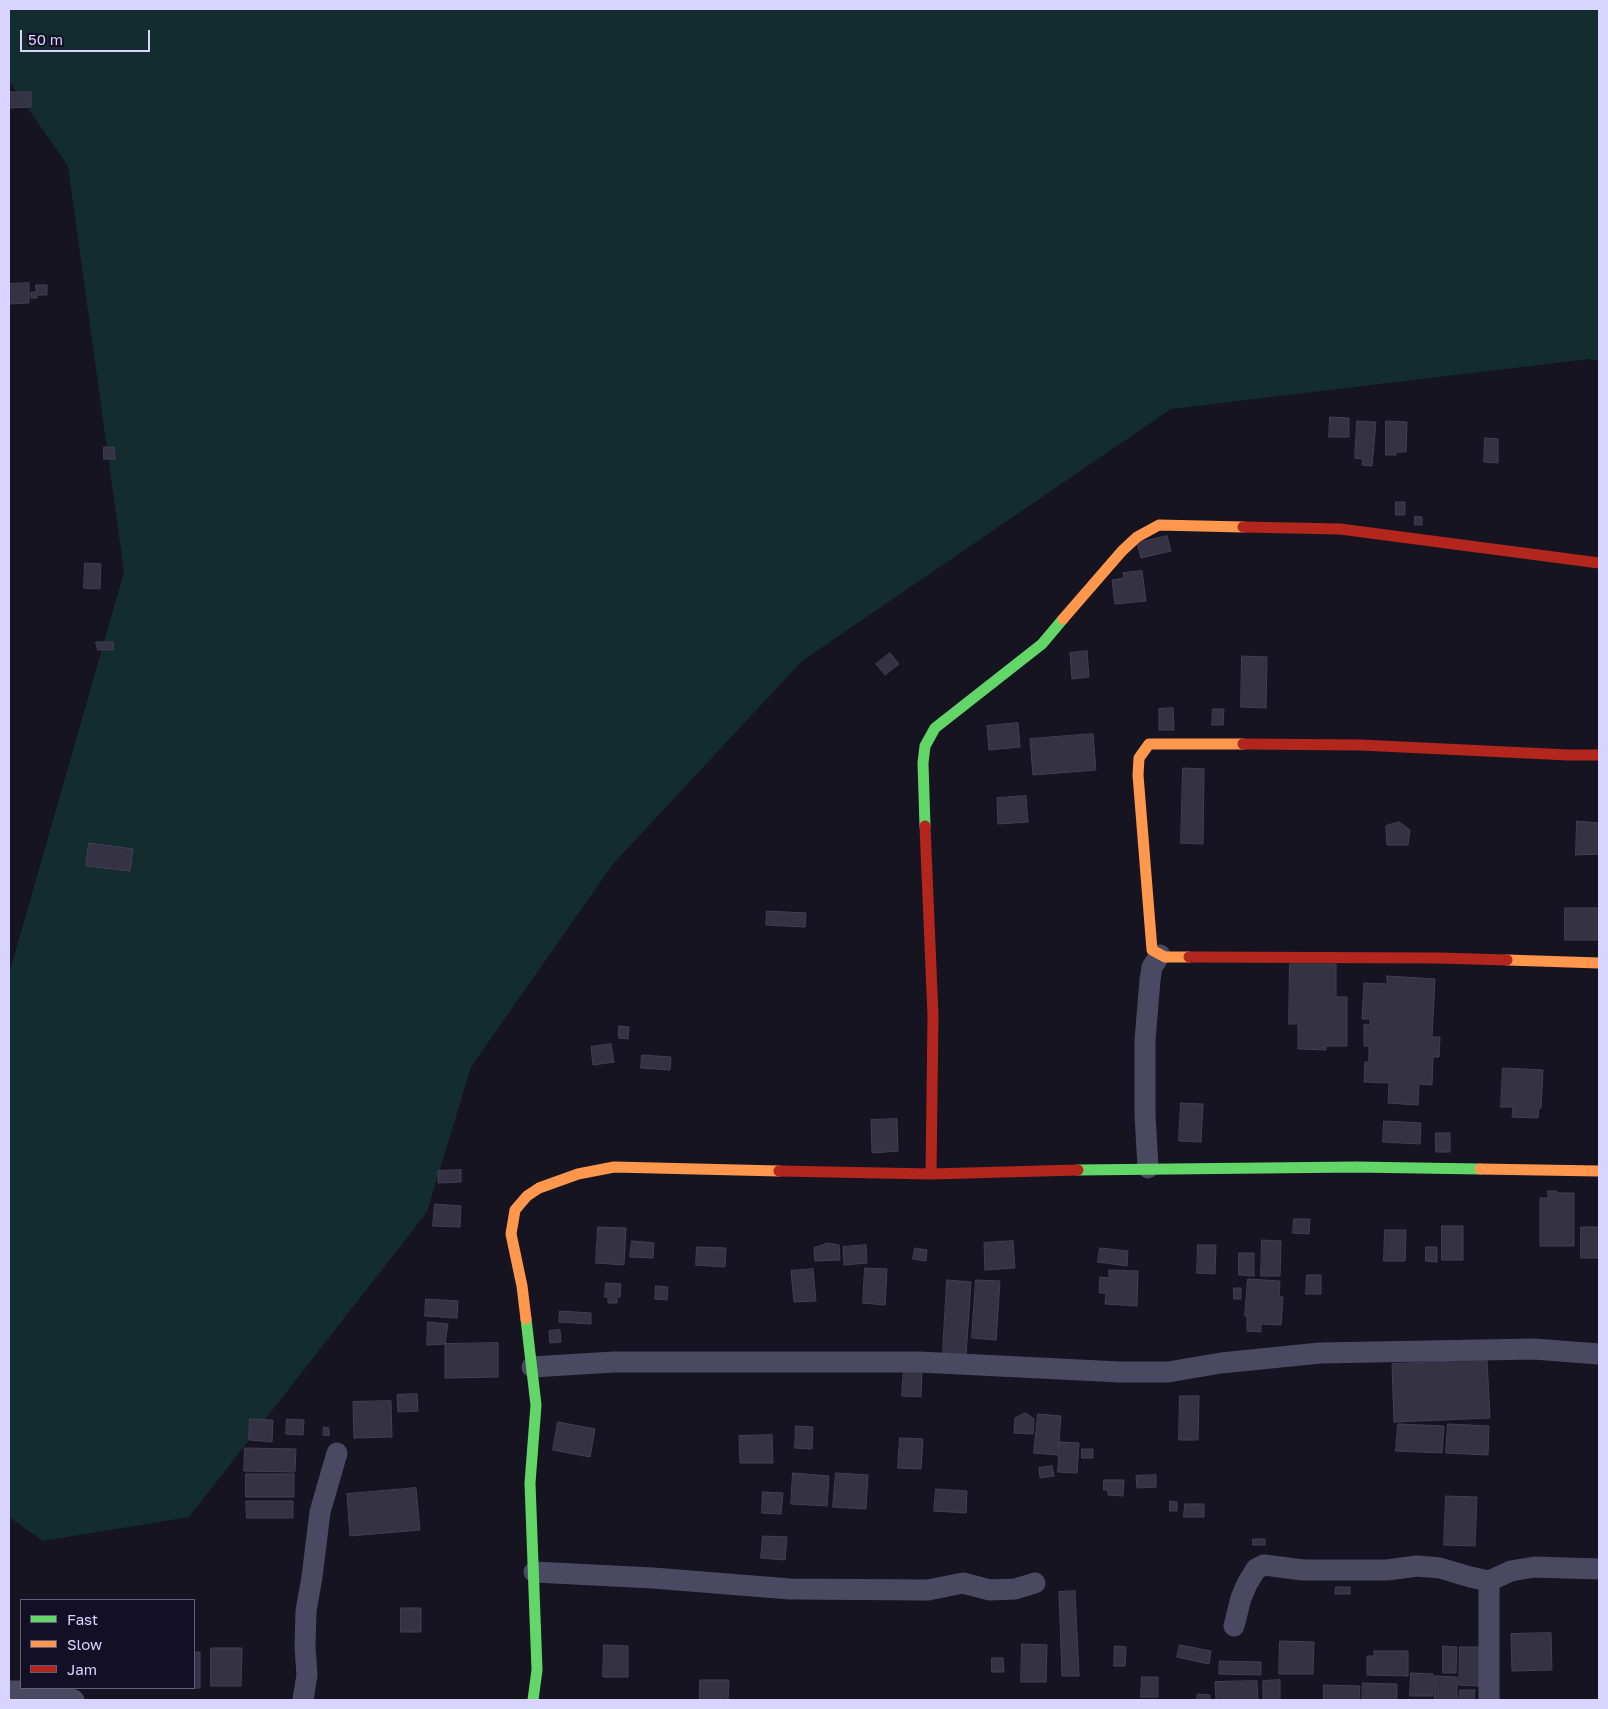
<!DOCTYPE html>
<html>
<head>
<meta charset="utf-8">
<style>
	body { margin:0 }
	#map { position:relative; width:1608px; height:1709px; overflow:hidden; background:#161421; font-family:"Golos Text",sans-serif }
	canvas { display:block }
	.frame { position:absolute; inset:0; border:10px solid #d9d4ff; pointer-events:none }
	.legend { position:absolute; left:20px; top:1599px; width:175px; height:90px; box-sizing:border-box; background:#130f26; border:1px solid #625e7d; margin:0; padding:6px 9px; list-style:none; font-size:15px; color:#d9d4ff }
	.legend li { display:flex; align-items:center; gap:10px; height:25px }
	.legend b { width:25px; border:1px solid #625e7d }
	.scale { position:absolute; left:20px; top:30px; width:130px; height:22px; box-sizing:border-box; border:2px solid #d9d4ff; border-top:0; padding-left:6px; font-size:15px; line-height:18px; white-space:nowrap; color:#d9d4ff; -webkit-text-stroke:4px #130f26; paint-order:stroke }
</style>
</head>
<body>
<div id="map">
<canvas width="1608" height="1709"></canvas>
<div class="frame"></div>
<ul class="legend">
<li><b style="height:6px;background:#63d668"></b>Fast</li>
<li><b style="height:6px;background:#ff974d"></b>Slow</li>
<li><b style="height:6px;background:#b3261e"></b>Jam</li>
</ul>
<div class="scale">50 m</div>
</div>
<script>
const ctx = document.querySelector('canvas').getContext('2d');
ctx.lineJoin = 'round';
function fill(path, color) {
  ctx.fillStyle = color;
  ctx.fill(path, 'evenodd');
}
function strokePath(path, color, width, dash) {
  ctx.strokeStyle = color;
  ctx.lineWidth = width;
  ctx.lineCap = dash ? 'butt' : 'round';
  ctx.setLineDash(dash || []);
  ctx.stroke(path);
}
fill(new Path2D(`
	M9 9H1599V361L1589 359 1171 409 802 661 613 864 471 1067 427 1212 189 1517 43 1541 9 1517V974L124 572 68 166 9 81Z`), '#132c2d');
const building = new Path2D(`
	M9 92H31V107L9 108Z
	M29 283V303L9 304V284Z
	M36 285H47V295H37V298H31V292H36Z
	M1330 417 1349 418V437H1329Z
	M1357 421 1376 422 1372 466 1362 465 1363 459 1355 458Z
	M1386 421 1407 422 1406 452H1396V455H1386Z
	M1485 438 1498 439V463L1484 462Z
	M104 447H114L115 459H104Z
	M1396 502H1405V515H1396Z
	M1415 516 1422 517V525H1415Z
	M1167 536 1171 551 1141 558 1137 543Z
	M85 563 101 564 100 589 84 588Z
	M1142 571 1146 601 1115 604 1112 580 1124 578 1123 573Z
	M96 642H113V650H98Z
	M1087 651 1089 677 1072 679 1070 653Z
	M890 653 899 664 885 675 876 664Z
	M1242 656 1267 657 1266 708 1241 707Z
	M1173 708 1174 730H1159V709Z
	M1213 709H1224L1223 725H1212Z
	M1018 723 1020 747 989 750 987 726Z
	M1093 734 1096 770 1033 775 1030 739Z
	M1183 768 1204 769 1203 844 1181 843Z
	M1026 796 1028 822 998 824 997 798Z
	M1577 821 1599 823V854L1576 855Z
	M1399 822 1410 830 1408 845H1387L1386 826Z
	M89 843 133 849 130 871 86 866Z
	M1565 908H1599V940H1565Z
	M767 911 806 913 805 927 766 925Z
	M1290 964H1336V997H1347V1046H1326V1050L1298 1049V1024H1289Z
	M1387 976 1435 979 1432 1037H1440L1439 1057H1433L1432 1085 1419 1084 1418 1105 1388 1103 1389 1083 1364 1082 1365 1062H1369V1046H1364V1024L1370 1025V1019H1362L1364 983 1387 984Z
	M619 1026 629 1027 628 1039 619 1038Z
	M611 1044 614 1062 593 1065 591 1047Z
	M642 1055 671 1057 670 1070 641 1068Z
	M1503 1068 1543 1070 1541 1108H1539L1538 1118 1512 1117 1513 1107H1501Z
	M1181 1103 1203 1104 1201 1142 1179 1141Z
	M897 1119 898 1151 872 1153 871 1120Z
	M1384 1121 1421 1123 1420 1144 1383 1142Z
	M1436 1133H1450V1152H1436Z
	M461 1170V1182L438 1183V1171Z
	M1548 1191H1557V1193H1574V1246H1540V1198H1548Z
	M435 1204 461 1206 460 1227 433 1226Z
	M1294 1219H1310L1309 1234 1293 1233Z
	M1442 1226H1463V1260H1442Z
	M598 1227 626 1228 624 1265 596 1263Z
	M1581 1227H1599V1258H1581Z
	M1385 1230H1406L1405 1261H1384Z
	M1262 1240 1281 1241 1280 1276H1261Z
	M632 1241 654 1243 653 1258 630 1257Z
	M1013 1241 1015 1268 985 1270 984 1243Z
	M828 1243 839 1245 840 1260 815 1261 814 1248Z
	M866 1245 867 1263 844 1265 843 1247Z
	M1198 1245H1216L1215 1274 1197 1273Z
	M697 1247 726 1248 725 1267 696 1265Z
	M1426 1247H1437V1262L1426 1261Z
	M915 1248 927 1250 926 1261 913 1259Z
	M1100 1248 1128 1251 1127 1266 1098 1262Z
	M1239 1253H1254V1276L1239 1275Z
	M865 1268 887 1269 885 1305 863 1303Z
	M813 1269 816 1301 794 1302 791 1271Z
	M1109 1270 1138 1271 1137 1306 1105 1304 1106 1293H1099L1100 1277 1109 1278Z
	M1307 1275H1321V1294H1306Z
	M1248 1279 1280 1281 1279 1297H1283L1281 1325 1261 1324V1332L1247 1331V1316H1245Z
	M947 1280 971 1282 966 1355 943 1353Z
	M976 1280 1000 1281 996 1340 972 1338Z
	M606 1283 621 1284 620 1297H617V1303H608V1297H605Z
	M656 1286 668 1287 667 1300 655 1299Z
	M1234 1288H1241V1299H1234Z
	M426 1299 458 1301 457 1318 425 1316Z
	M560 1311 591 1313V1324L559 1322Z
	M428 1322 448 1324 445 1344 427 1345Z
	M560 1330 561 1342 550 1343 549 1331Z
	M498 1343V1377L445 1378V1344Z
	M1487 1360 1490 1418 1394 1422 1392 1364Z
	M904 1367 922 1368 921 1397 902 1396Z
	M417 1394 418 1411 398 1412 397 1395Z
	M1180 1396H1199L1198 1440H1179Z
	M391 1401 392 1437 354 1438 353 1402Z
	M1026 1413 1034 1419 1033 1434 1014 1433 1015 1418Z
	M1038 1414 1061 1416 1058 1455 1034 1453Z
	M250 1419 273 1420 272 1442 249 1440Z
	M287 1419 304 1420 303 1435 286 1434Z
	M558 1422 595 1429 590 1457 553 1450Z
	M1398 1424 1444 1426 1442 1453 1396 1451Z
	M1448 1424 1489 1426 1488 1455 1446 1453Z
	M796 1426 813 1427 812 1449 795 1448Z
	M324 1427 329 1428V1436L323 1435Z
	M772 1435 773 1463H740L739 1436Z
	M900 1438 923 1439 921 1469 898 1468Z
	M1060 1442 1079 1443 1077 1473 1058 1472Z
	M245 1448 296 1449 295 1472 244 1471Z
	M1082 1449H1093V1458H1082Z
	M1052 1466 1054 1476 1040 1478 1039 1468Z
	M793 1473 829 1476 827 1506 791 1504Z
	M836 1473 868 1475 866 1509 833 1507Z
	M246 1474H294V1497H246Z
	M1156 1475V1487L1137 1488 1136 1476Z
	M1104 1480H1124L1123 1496 1108 1495V1490H1104Z
	M416 1488 420 1530 350 1536 347 1494Z
	M936 1489 967 1491 966 1513 934 1511Z
	M763 1492 783 1493 781 1514 762 1513Z
	M1446 1496 1477 1497 1475 1546 1444 1545Z
	M246 1501H293V1518H247Z
	M1170 1501 1177 1502V1511H1170Z
	M1185 1504H1204V1517H1184Z
	M763 1536 787 1537 785 1560 761 1558Z
	M1253 1539H1265V1545H1253Z
	M1336 1587H1350V1594H1335Z
	M1075 1591 1079 1676H1062L1059 1592Z
	M401 1608H421V1632H401Z
	M1551 1633 1552 1670 1512 1671 1511 1634Z
	M1280 1641 1314 1642 1313 1674H1279Z
	M1022 1644 1047 1645 1046 1682H1021Z
	M604 1645 628 1646V1677H603Z
	M1180 1645 1211 1651 1209 1664 1177 1657Z
	M1115 1646 1126 1647 1125 1666H1114Z
	M1443 1646 1457 1647 1456 1673H1443Z
	M1460 1647H1480L1479 1686 1459 1685Z
	M211 1648H242L241 1686H211Z
	M1374 1651H1408V1676L1367 1675V1656H1374Z
	M194 1652H200V1688H194Z
	M992 1658H1003L1004 1672H992Z
	M1220 1661 1261 1662V1675L1219 1674Z
	M1411 1673 1433 1674V1696H1410Z
	M1435 1676 1457 1677V1700H1435Z
	M1142 1677H1158V1697H1141Z
	M700 1680H729L728 1700H700Z
	M1280 1680V1700H1263V1681Z
	M1257 1681 1258 1700H1216L1215 1682Z
	M1363 1683 1397 1684V1700H1362Z
	M1324 1685 1360 1686 1359 1700H1324Z
	M1460 1690H1475L1474 1700H1459Z
	M1198 1694 1210 1695V1700H1197Z`);
fill(building, '#343243');
strokePath(building, '#433f54', 1);
strokePath(new Path2D(`
	M1148 1168 1145 1115V1040L1150 980 1152 967 1160 955
	M532 1367 614 1362H919L1120 1372H1168L1221 1363 1320 1353 1534 1349 1599 1354
	M534 1572 653 1578 790 1589 928 1590 963 1583 990 1590 1015 1589 1035 1583
	M1234 1626 1241 1598 1247 1584 1256 1569 1264 1565 1303 1570H1387L1417 1566 1440 1568 1470 1577 1489 1581 1511 1571 1534 1567 1599 1569
	M9 1691H51L74 1700
	M303 1700 307 1675 305 1647 306 1611 312 1577 320 1512 337 1453
	M1489 1700V1581`), '#4a4962', 21);
strokePath(new Path2D(`
	M925 826 923 763 925 746 935 728 1042 644 1063 619
	M1078 1170 1356 1167 1480 1169
	M526 1319 536 1405 530 1483 537 1670 533 1700`), '#63d668', 11);
strokePath(new Path2D(`
	M1063 619 1122 551 1137 537 1159 525 1243 527
	M1189 957H1165L1152 950 1138 775 1139 758 1149 744H1243
	M1507 960 1599 963
	M1480 1169 1599 1171
	M526 1319 522 1286 511 1234 515 1210 527 1196 539 1188 578 1174 614 1167 779 1171`), '#ff974d', 11);
strokePath(new Path2D(`
	M1243 527 1340 529 1599 563
	M1243 744 1361 745 1568 755H1599
	M925 826 933 1016 931 1174
	M1189 957 1439 958 1507 960
	M779 1171 931 1174 1078 1170`), '#b3261e', 11);
</script>
</body>
</html>
